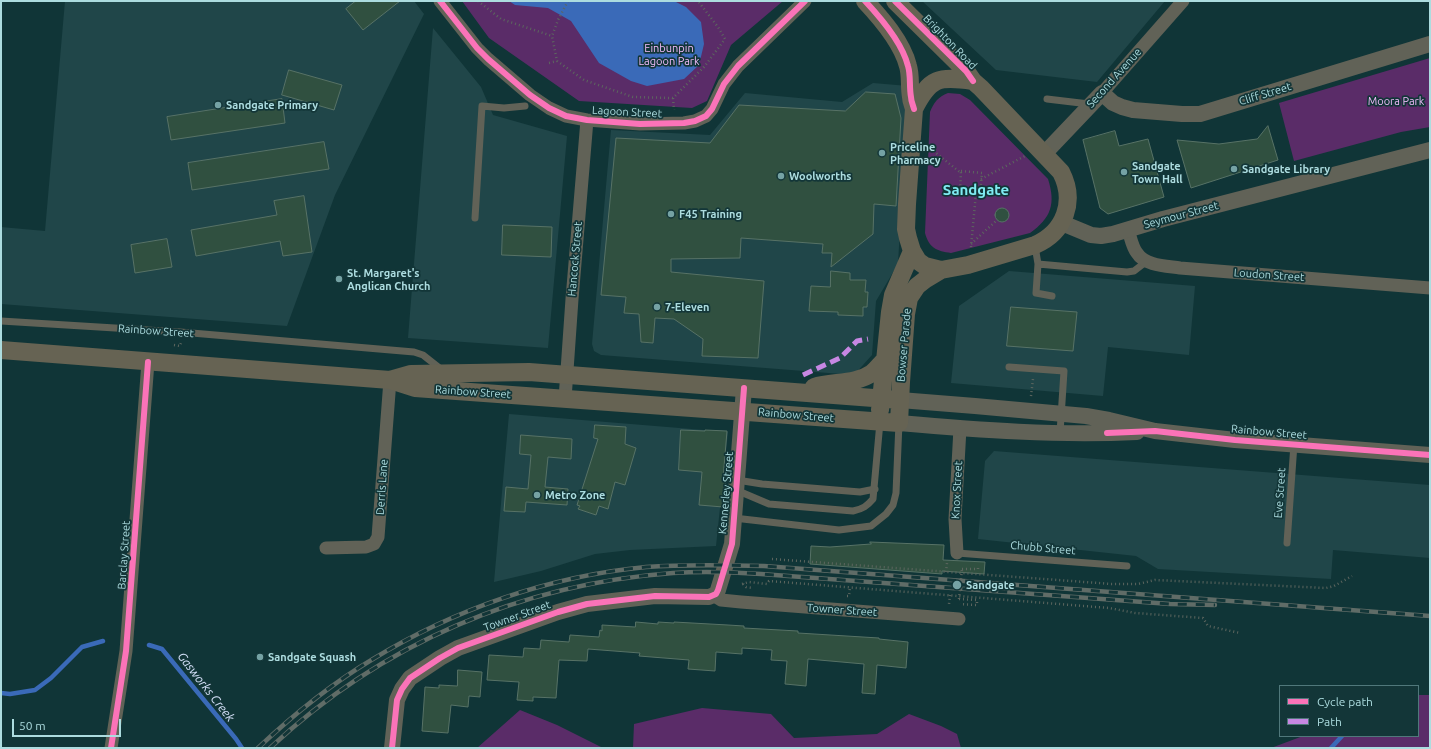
<!DOCTYPE html>
<html>
<head>
<meta charset="utf-8">
<style>
	body { margin:0 }
	#map { position:relative; width:1431px; height:749px; overflow:hidden; background:#103537; font-family:Ubuntu,sans-serif }
	canvas { display:block }
	.frame { position:absolute; inset:0; border:2px solid #acdcdf; pointer-events:none }
	.legend { position:absolute; left:1279px; top:685px; width:140px; height:52px; box-sizing:border-box; background:#133638; border:1px solid #50787b; margin:0; padding:5px 7px; list-style:none; font-size:12px; color:#acdcdf }
	.legend li { display:flex; align-items:center; gap:8px; height:20px }
	.legend b { width:20px; border:1px solid #50787b }
	.scale { position:absolute; left:12px; top:719px; width:109px; height:18px; box-sizing:border-box; border:2px solid #acdcdf; border-top:0; padding-left:5px; font-size:12px; line-height:14px; white-space:nowrap; color:#acdcdf; -webkit-text-stroke:3px #133638; paint-order:stroke }
</style>
</head>
<body>
<div id="map">
<canvas width="1431" height="749"></canvas>
<div class="frame"></div>
<ul class="legend">
<li><b style="height:5px;background:#fb73b8"></b>Cycle path</li>
<li><b style="height:5px;background:#c787e3"></b>Path</li>
</ul>
<div class="scale">50 m</div>
</div>
<script>
const ctx = document.querySelector('canvas').getContext('2d');
ctx.lineJoin = 'round';
function fill(path, color) {
  ctx.fillStyle = color;
  ctx.fill(path, 'evenodd');
}
function strokePath(path, color, width, dash) {
  ctx.strokeStyle = color;
  ctx.lineWidth = width;
  ctx.lineCap = dash ? 'butt' : 'round';
  ctx.setLineDash(dash || []);
  ctx.stroke(path);
}
function drawText(font, color, halo, rows, align = 'center') {
  ctx.font = font + ' Ubuntu,sans-serif';
  ctx.lineWidth = 3.5;
  ctx.setLineDash([]);
  ctx.textBaseline = 'middle';
  ctx.strokeStyle = halo;
  ctx.fillStyle = color;
  for (const [text, x, y, turn = 0] of rows) {
    ctx.save();
    ctx.translate(x, y);
    ctx.rotate((+turn || 0) * Math.PI / 180);
    ctx.textAlign = isNaN(turn) ? turn : align;
    if (halo) ctx.strokeText(text, 0, 0);
    ctx.fillText(text, 0, 0);
    ctx.restore();
  }
}
fill(new Path2D(`
	M65 1H414L424 14 335 195 287 326 1 304V227L45 231Z
	M922 1H1165L1097 82 996 70Z
	M433 28 481 87 493 115 567 136 548 348 408 338Z
	M873 83 908 86 898 264 876 301 872 355 854 375 601 355 594 351 592 344 611 130 710 135 745 93 842 102Z
	M1009 271 1195 286 1189 355 1108 347 1103 396 951 383 959 306Z
	M509 414 728 432 716 546 630 550 595 554 541 571 494 582Z
	M994 451 1430 485V558L1333 550 1331 579 1158 569 1136 556 978 539 985 461Z`), '#204649');
fill(new Path2D(`
	M462 1H783L731 45 707 101 692 108 579 101 489 38Z
	M1430 58V127L1401 132 1294 161 1279 103Z
	M948 93 960 94 970 100 1048 179C1056 204 1051 218 1030 233L951 253C937 251 929 248 925 233L930 112C934 102 938 97 948 93Z
	M1418 695H1430V748H1271L1303 736H1418Z
	M702 708 771 714 794 738 877 734 909 714 941 726 957 734 961 748H633L634 724Z
	M520 710 557 725 603 748H477Z`), '#5a2c68');
fill(new Path2D(`
	M509 1H674L686 7 701 22 704 44 699 65 684 79 647 86 631 81 599 63 571 21 548 8 515 5Z`), '#3a6ab8');
strokePath(new Path2D(`
	M149 645 162 649 236 739 242 748
	M1 693 10 694 35 690 51 678 82 647 103 641
	M1331 748 1342 736`), '#3a6ab8', 4.5);
const building = new Path2D(`
	M356 1H400L363 30 346 9Z
	M289 70 342 85 334 110 282 95Z
	M866 92 895 94 901 118 896 206 874 204 873 234 831 267 832 253H822L823 244 741 238 740 258 671 259V272L764 281 758 358 702 356 703 339 674 319 655 318 653 343 641 342 639 314 624 313 626 297 601 295 616 138 710 143 739 105 845 111Z
	M282 99 285 123 171 140 167 117Z
	M1268 126 1278 160 1191 188 1177 140 1219 144 1257 139Z
	M1115 131 1119 146 1148 139 1164 197 1108 214 1100 208 1083 140Z
	M324 142 329 169 192 190 188 163Z
	M304 196 312 252 283 256 280 241 196 256 191 230 277 215 274 201Z
	M995 215a7 7 0 1 1 14 0a7 7 0 1 1-14 0Z
	M503 225 552 227 551 257 502 255Z
	M167 239 172 267 135 273 131 245Z
	M831 271 850 273V280H866L865 292H868L867 307H863V316L838 315V312L809 311 811 286 830 287Z
	M1011 307 1077 312 1073 351 1007 346Z
	M595 425 626 427 625 444 636 448 625 485 615 482 608 509 599 506 596 515 578 509 580 506 577 505 598 439 594 438Z
	M681 430 705 431V430L727 431 723 479H726L723 507 699 505 702 472 679 470Z
	M521 435 572 439 571 459 548 457 545 487 568 489 567 505 526 502 525 512 504 511 506 487 528 489 531 455 520 454Z
	M870 542 944 545 943 560 985 562 984 574 942 571V574L810 564 811 546 830 547 871 544Z
	M636 622 658 624V622L674 623V622L728 625 744 626V628L798 631V633L879 638V639L908 642 906 668 877 665 875 694 862 693 864 664 808 659 806 686 785 684 787 661 771 660 772 650 742 648V654L716 652 715 671 688 669 689 660 639 656 640 653 588 649 587 661 559 660 556 698 533 697V701L517 700 519 682 487 680 489 655 523 657 524 648 540 649 541 640 569 642 570 635 599 637 600 630 602 631V625L635 627Z
	M458 670 482 672 480 697 469 696 468 707 451 705 448 733 422 731 425 687 439 688V685L457 686Z`);
fill(building, '#305040');
strokePath(building, '#577266', 1);
strokePath(new Path2D(`
	M478 1 501 19 552 36
	M568 1 558 20 552 36 557 61 584 80 633 97 673 98 704 67 725 39 718 27 698 1
	M549 63 557 61
	M673 98 674 110
	M926 149H931L961 173
	M961 171 982 173 980 193 960 192Z
	M981 179 1025 156
	M971 244 997 220
	M971 247 976 193
	M174 345 180 346 181 343
	M1031 396 1033 379
	M772 559 1112 584H1138L1155 580 1326 588 1334 586 1352 576
	M962 569H978V565
	M946 572 947 563H949
	M742 584 749 582 767 584 769 581 1109 608 1135 613 1203 618 1208 626 1240 633
	M743 584 746 587 753 588
	M950 595 949 604H951
	M847 596H849L850 587
	M959 599 977 600V605L960 604`), '#5d665f', 2.5, [1, 3]);
strokePath(new Path2D(`
	M1047 99 1089 104
	M475 218 482 106 504 108 525 106
	M1035 246 1038 264 1036 293 1052 296
	M1038 264 1127 272 1134 271 1147 261
	M1 321 180 332 414 352 423 355 442 370
	M1009 367 1064 371 1060 433
	M737 480 762 484 860 492 875 489
	M736 490 769 504 853 511C863 509 867 506 873 499L880 422
	M734 518 839 530 871 526 886 514 893 505 896 493 899 423
	M1287 543 1294 444
	M957 553 1127 566`), '#616257', 7);
strokePath(new Path2D(`
	M440 1 477 48 488 59 530 95 549 108 566 116 587 120 640 124 684 123 695 121 706 116 712 109 724 84 738 66 805 1
	M1102 93 1183 1
	M1128 230C1131 238 1132 247 1137 253 1145 266 1167 266 1180 268L1430 288
	M565 399 572 299 587 120
	M326 548 366 547 374 544 378 537 390 380
	M957 553 955 519 960 428
	M713 595 721 600 741 602 959 619
	M111 748 126 651 148 362`), '#616257', 13);
strokePath(new Path2D(`
	M1044 154 1102 93 1113 103 1122 107 1133 110 1182 114H1200L1430 44
	M1062 223 1091 235 1101 236 1113 234 1163 219 1430 150
	M900 400 975 406 1086 416 1109 420 1155 431 1235 440 1430 455
	M899 423C979 430 1058 436 1137 432
	M392 748 397 700 402 689 410 678 440 658 458 648 558 612 587 604 655 596 709 597 716 594 718 590 732 544 744 388`), '#616257', 16);
strokePath(new Path2D(`
	M865 1C881 18 902 42 908 66 911 76 909 86 911 97 911 101 913 105 914 109L907 204 906 229 908 238 912 251 918 261 925 266 941 270
	M914 109C930 77 939 76 973 81
	M1 350 390 380 415 388 899 423 901 382 906 314 909 298 917 286 926 279 941 270 968 265 1035 245C1065 232 1076 201 1061 172L981 88 973 81 966 71 895 1
	M390 380 411 374 529 372 900 400
	M814 387C833 381 855 385 872 373 877 369 881 363 886 359
	M880 410 890 312 893 295 912 251`), '#666353', 18);
const rail = new Path2D(`
	M258 748C293 715 331 684 373 659 455 609 550 576 646 567 686 564 725 565 764 566L1430 616
	M270 748C381 644 521 584 673 573 703 571 732 572 761 574L1170 604 1215 605`);
strokePath(rail, '#606c67', 4.5);
strokePath(rail, '#133638', 3, [9]);
strokePath(new Path2D(`
	M959 599 962 569`), '#5d665f', 2.5, [1, 3]);
strokePath(new Path2D(`
	M803 375 840 358 857 341 868 339`), '#c787e3', 5, [10, 5]);
strokePath(new Path2D(`
	M440 1 477 48 488 59 530 95 549 108 566 116 587 120 640 124 684 123 695 121 706 116 712 109 724 84 738 66 805 1
	M865 1C881 18 902 42 908 66 911 76 909 86 911 97 911 101 913 105 914 109
	M895 1 966 71 973 81
	M1107 433 1155 431 1235 440 1430 455
	M111 748 126 651 148 362
	M392 748 397 700 402 689 410 678 440 658 458 648 558 612 587 604 655 596 709 597 716 594 718 590 732 544 744 388`), '#fb73b8', 6);
for (const [x, y, r, color] of [
	[218,105,4,"#75a2a4"],
	[882,153,4,"#75a2a4"],
	[1234,169,4,"#75a2a4"],
	[1124,172,4,"#75a2a4"],
	[781,176,4,"#75a2a4"],
	[671,214,4,"#75a2a4"],
	[339,279,4,"#75a2a4"],
	[657,307,4,"#75a2a4"],
	[537,495,4,"#75a2a4"],
	[957,585,5,"#75a2a4"],
	[260,657,4,"#75a2a4"]
]) {
  const dot = new Path2D();
  dot.arc(x, y, r, 0, 2 * Math.PI);
  ctx.fillStyle = color;
  ctx.fill(dot);
  strokePath(dot, '#133638', 1.5);
}
drawText('11px', '#acdcdf', '#133638', [
	["Brighton Road",950,42,46],
	["Second Avenue",1114,78,-48],
	["Cliff Street",1265,94,-17],
	["Lagoon Street",627,112,3],
	["Seymour Street",1181,215,-15],
	["Hancock Street",575,259,-85],
	["Loudon Street",1269,275,4],
	["Rainbow Street",156,331,4],
	["Bowser Parade",904,345,-85],
	["Rainbow Street",473,392,4],
	["Rainbow Street",796,415,5],
	["Rainbow Street",1269,432,5],
	["Derrls Lane",382,487,-86],
	["Knox Street",957,490,-87],
	["Kennerley Street",726,493,-85],
	["Eve Street",1280,493,-86],
	["Chubb Street",1043,548,5],
	["Barclay Street",124,555,-86],
	["Towner Street",842,610,4],
	["Towner Street",517,616,-20]
]);
drawText('11px', '#f2bcfc', '#133638', [
	["Einbunpin",669,48],
	["Lagoon Park",669,61],
	["Moora Park",1396,101]
]);
drawText('bold 11px', '#acdcdf', '#133638', [
	["Sandgate Primary",226,105],
	["Priceline",890,147],
	["Pharmacy",890,160],
	["Sandgate",1132,166],
	["Town Hall",1132,179],
	["Sandgate Library",1242,169],
	["Woolworths",789,176],
	["F45 Training",679,214],
	["St. Margaret's",347,273],
	["Anglican Church",347,286],
	["7-Eleven",665,307],
	["Metro Zone",545,495],
	["Sandgate",966,585],
	["Sandgate Squash",268,657]
], 'left');
drawText('italic 12px', '#d5e2fa', '#133638', [
	["Gasworks Creek",206,687,52]
]);
drawText('bold 15px', '#7febf2', '#133638', [
	["Sandgate",976,190]
]);
</script>
</body>
</html>
